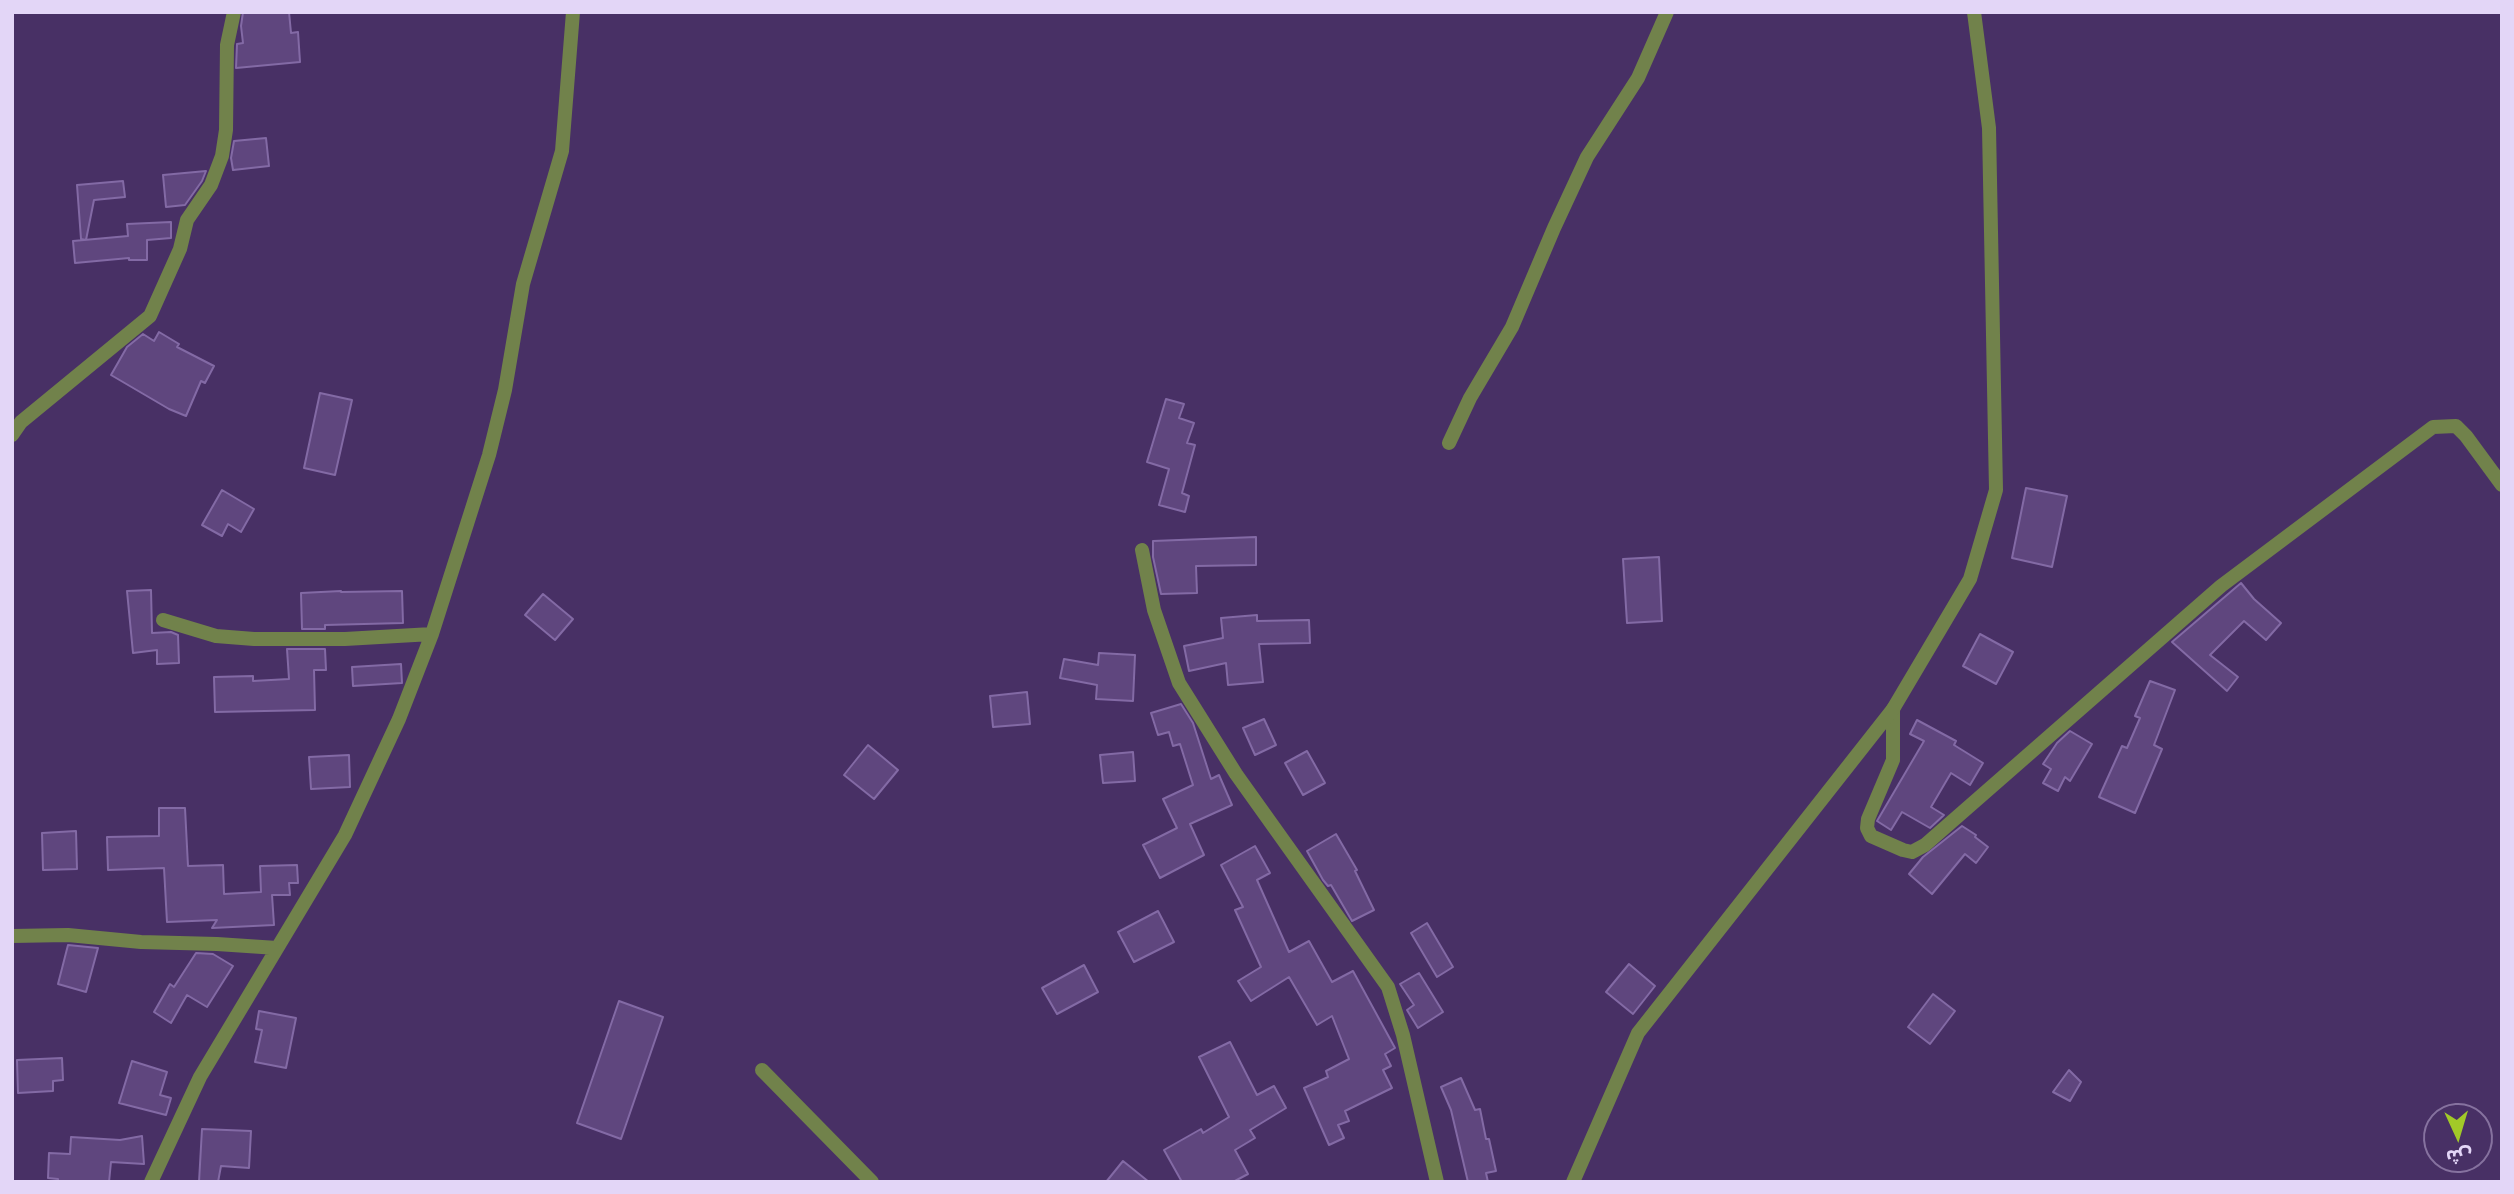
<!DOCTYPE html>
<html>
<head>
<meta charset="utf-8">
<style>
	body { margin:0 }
	#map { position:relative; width:2514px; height:1194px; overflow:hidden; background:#483065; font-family:"Open Sans","Noto Sans Arabic",sans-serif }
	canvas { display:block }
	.frame { position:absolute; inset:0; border:14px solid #e3d6f7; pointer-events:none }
	.north { position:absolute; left:2423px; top:1103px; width:70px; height:70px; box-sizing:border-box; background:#483065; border:2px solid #86729f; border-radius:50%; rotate:176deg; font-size:19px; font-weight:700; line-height:28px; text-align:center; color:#e3d6f7 }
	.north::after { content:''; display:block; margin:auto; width:24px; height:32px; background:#a2c928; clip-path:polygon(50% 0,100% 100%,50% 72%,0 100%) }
</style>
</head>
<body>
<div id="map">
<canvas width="2514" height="1194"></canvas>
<div class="frame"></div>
<div class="north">ش</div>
</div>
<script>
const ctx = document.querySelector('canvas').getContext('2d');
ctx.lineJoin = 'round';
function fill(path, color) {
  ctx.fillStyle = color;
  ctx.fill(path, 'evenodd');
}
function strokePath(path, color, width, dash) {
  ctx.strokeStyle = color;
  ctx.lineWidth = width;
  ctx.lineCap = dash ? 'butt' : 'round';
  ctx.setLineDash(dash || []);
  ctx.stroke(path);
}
const building = new Path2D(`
	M243 12H289L291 33 298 32 300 62 236 68 237 44 243 43 241 26Z
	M266 138 269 166 233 170 231 158 234 141Z
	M206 171 202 181 185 205 166 207 163 175Z
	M123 181 125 197 94 200 86 240 81 239 77 185Z
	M171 222V238L147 240V260H129V258L75 263 73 241 128 236 127 224Z
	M159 332 179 344 177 347 214 366 205 383 201 381 186 416 169 409 111 375 127 347 143 334 154 341Z
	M320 393 352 400 335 475 304 468Z
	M1166 399 1184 404 1179 418 1194 423 1187 443 1195 445 1182 493 1189 496 1185 512 1159 505 1169 469 1147 462Z
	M2026 488 2067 496 2052 567 2012 558Z
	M222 490 254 509 241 532 228 524 222 536 202 525Z
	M1256 537V565L1196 566 1197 593 1161 594 1153 557V541Z
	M1659 557 1662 621 1627 623 1623 559Z
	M2241 583 2254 599 2281 623 2266 640 2244 621 2210 655 2238 677 2227 691 2172 642Z
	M151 590 152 633 171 632 178 635 179 663 157 664V650L133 653 127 591Z
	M341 591V592L402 591 403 623 325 625V629H302L301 593Z
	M543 594 573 619 555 640 525 615Z
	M1257 615V621L1309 620 1310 643 1259 644 1263 682 1228 685 1226 663 1189 671 1184 646 1223 638 1221 618Z
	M1980 634 2013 652 1996 684 1963 666Z
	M287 649H325L326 670H314L315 710 215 712 214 677 253 676V681L289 679Z
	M1099 653 1135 655 1133 701 1096 699 1097 685 1060 678 1064 659 1098 665Z
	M401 664 402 683 353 686 352 667Z
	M2150 681 2175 690 2154 745 2162 749 2135 813 2099 797 2122 746 2127 748 2140 718 2135 716Z
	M1027 692 1030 724 993 727 990 696Z
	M1181 704 1193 723 1211 779 1219 775 1232 805 1190 824 1204 855 1160 878 1143 845 1177 828 1163 799 1193 785 1180 744 1173 746 1169 732 1158 735 1151 713Z
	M1264 719 1276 745 1255 755 1243 728Z
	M1917 720 1956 741 1954 745 1983 763 1970 785 1951 773 1931 807 1944 815 1930 828 1902 812 1891 830 1877 821 1924 741 1910 734Z
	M2070 731 2092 744 2070 781 2065 777 2058 791 2043 783 2051 769 2043 764 2057 743Z
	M868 745 898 770 874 799 844 775Z
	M1307 751 1325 783 1303 795 1285 763Z
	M1133 752 1135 781 1103 783 1100 755Z
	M349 755 350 787 311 789 309 757Z
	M159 808H185L188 866 223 865 224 894 261 892 260 866 297 865 298 883H289L290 895H272L274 925 212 928 217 920 167 922 164 868 108 870 107 837 159 836Z
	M1962 826 1976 835 1975 837 1988 847 1976 863 1965 854 1932 894 1909 874 1923 857Z
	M76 831 77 869 43 870 42 833Z
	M1336 834 1357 870 1355 871 1374 910 1352 921 1331 885 1328 886 1323 880 1307 851Z
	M1255 846 1270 873 1257 880 1289 952 1309 941 1332 982 1353 971 1395 1048 1385 1054 1391 1066 1383 1070 1392 1088 1345 1111 1349 1121 1338 1125 1344 1138 1329 1145 1304 1088 1328 1077 1326 1071 1349 1059 1332 1016 1317 1025 1289 977 1251 1001 1238 981 1261 967 1235 910 1243 907 1221 865Z
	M1158 911 1174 942 1134 962 1118 932Z
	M1427 923 1453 967 1437 977 1411 933Z
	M68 945 98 948 86 992 58 984Z
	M196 953 213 954 233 966 207 1007 187 995 171 1023 154 1012 170 984 174 987Z
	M1629 964 1655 986 1633 1014 1606 992Z
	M1084 965 1098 992 1057 1014 1042 988Z
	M1419 973 1443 1012 1418 1028 1407 1010 1414 1005 1400 984Z
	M1933 994 1955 1011 1930 1044 1908 1027Z
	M619 1001 663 1017 621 1139 577 1123Z
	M259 1011 296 1018 286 1068 255 1062 262 1030 256 1029Z
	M1230 1042 1257 1095 1274 1086 1286 1108 1250 1130 1255 1138 1235 1150 1248 1174 1233 1182H1182L1164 1150 1201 1129 1203 1133 1229 1117 1199 1057Z
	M62 1058 63 1080 53 1081V1091L18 1093 17 1060Z
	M132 1061 167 1072 160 1095 171 1098 166 1115 119 1103Z
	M2069 1070 2081 1082 2070 1101 2053 1092Z
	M1461 1078 1475 1110 1480 1109 1486 1139H1489L1496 1171 1486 1173 1488 1182H1468L1451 1110 1441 1087Z
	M202 1129 251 1131 249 1168 221 1166 218 1182H199Z
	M142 1136 144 1164 111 1162 109 1182H58V1179L48 1178 49 1153 70 1154 71 1137 120 1140Z
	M1123 1161 1149 1182H1106Z`);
fill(building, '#5f467e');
strokePath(building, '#836aa5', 2);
strokePath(new Path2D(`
	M12 435 21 422 150 316 180 249 187 220 211 185 222 156 226 130 227 45 234 12
	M1449 443 1470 398 1512 327 1554 228 1587 157 1638 78 1667 12
	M1142 550 1154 610 1179 683 1236 774 1388 987 1403 1035 1437 1182
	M163 620 216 636 254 639H345L432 634
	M1893 709V760L1868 819 1867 828 1871 836 1903 850 1912 852 1925 845 2221 586 2433 427 2456 426 2466 436 2502 485
	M12 936 68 935 141 942 217 944 277 948
	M762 1070 872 1182
	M151 1182 200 1077 345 835 399 719 432 634 489 455 505 390 523 284 562 151 573 12`), '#71824b', 14);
strokePath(new Path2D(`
	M1573 1182 1638 1033 1893 709 1970 579 1996 490 1989 128 1974 12`), '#71824b', 14);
</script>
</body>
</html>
